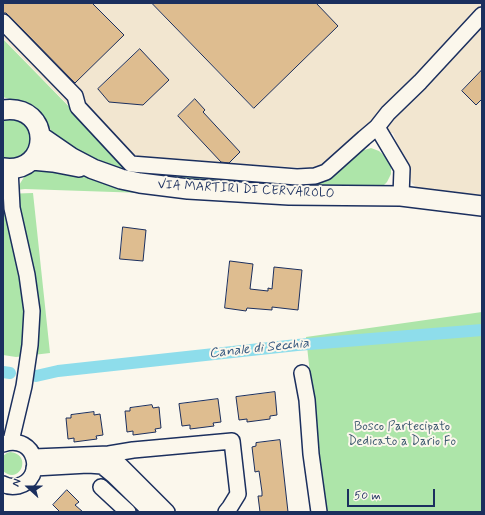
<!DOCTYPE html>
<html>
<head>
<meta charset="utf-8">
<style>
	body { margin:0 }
	#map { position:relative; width:485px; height:515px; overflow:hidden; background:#fbf7ec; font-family:Mynerve,sans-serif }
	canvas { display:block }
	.frame { position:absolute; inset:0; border:4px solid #1b2f5e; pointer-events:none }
	.north { position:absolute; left:8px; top:467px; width:40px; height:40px; -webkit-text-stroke:3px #fbf7ec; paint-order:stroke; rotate:291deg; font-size:11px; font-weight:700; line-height:16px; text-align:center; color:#1b2f5e }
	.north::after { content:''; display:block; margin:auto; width:14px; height:18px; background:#1b2f5e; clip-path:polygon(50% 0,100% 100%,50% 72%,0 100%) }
	.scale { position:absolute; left:347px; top:489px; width:88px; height:18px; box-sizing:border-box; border:2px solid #1b2f5e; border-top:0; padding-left:5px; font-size:12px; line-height:14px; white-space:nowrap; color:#1b2f5e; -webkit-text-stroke:3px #fbf7ec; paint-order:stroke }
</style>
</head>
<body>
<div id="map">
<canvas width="485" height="515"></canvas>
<div class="frame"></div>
<div class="north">N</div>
<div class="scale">50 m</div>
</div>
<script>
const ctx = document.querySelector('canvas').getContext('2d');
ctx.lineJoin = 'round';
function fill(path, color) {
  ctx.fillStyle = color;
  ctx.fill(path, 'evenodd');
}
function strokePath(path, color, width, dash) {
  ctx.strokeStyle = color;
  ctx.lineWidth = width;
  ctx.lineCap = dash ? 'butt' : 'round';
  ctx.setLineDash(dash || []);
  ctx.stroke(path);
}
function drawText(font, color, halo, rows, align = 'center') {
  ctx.font = font + ' Mynerve,sans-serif';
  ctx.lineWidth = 4;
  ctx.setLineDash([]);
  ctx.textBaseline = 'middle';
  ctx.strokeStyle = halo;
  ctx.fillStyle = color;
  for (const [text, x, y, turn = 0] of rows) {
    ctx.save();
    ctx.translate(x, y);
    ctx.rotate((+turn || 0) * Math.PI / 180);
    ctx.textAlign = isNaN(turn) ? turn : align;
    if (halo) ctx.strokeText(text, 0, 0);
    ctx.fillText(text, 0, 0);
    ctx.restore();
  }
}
fill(new Path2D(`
	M3 3H482V197L418 189 412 183 393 133 360 132 321 166 312 168 187 162 138 158 125 153 118 156 3 38Z`), '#f2e6d0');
fill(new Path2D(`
	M3 39 123 162 321 181 361 151 371 148 379 151 387 158 391 164V174L387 182 381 188 301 187 158 178 111 168 70 147 58 138 52 132 44 118 38 111 26 104 19 101 9 99 3 97Z
	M14 117 27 124 33 137 29 150 19 159H3V119Z
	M45 166H62L143 193 25 189 16 190 26 174Z
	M33 193 50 353 16 357 3 355V194Z
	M482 312V512H325L306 337Z
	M10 452C33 454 20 486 3 471V456L7 453Z`), '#ade5a9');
strokePath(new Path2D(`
	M3 372 10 373
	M36 376 58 371 297 345 482 330`), '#8eddeb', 12);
const building = new Path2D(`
	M3 3H92L124 35 75 83 9 16 6 13H3Z
	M152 3H316L338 26 254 108Z
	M140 49 169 80 143 105 109 102 98 89Z
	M482 70V99L476 105 462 91Z
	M195 99 205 110 203 112 240 152 229 163 221 162 178 116Z
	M123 227 146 230 143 261 120 259Z
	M230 261 253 264 250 289 268 291V288L272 289 274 267 302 270 298 310 272 307V310L247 308 246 311 225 308Z
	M275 392 277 415 270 416V419L247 422V419L239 420 236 397Z
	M218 399 221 422 213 423 214 426 190 429V425L182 426 179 404Z
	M152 405 153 408 159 407 161 428 155 429 156 432 133 435V431L127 432 125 411H130V408Z
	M94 412V415L100 414 103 435 96 436 97 439 74 442V438L68 439 66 418H71V415Z
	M280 440 288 512H260L258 496H262V492L259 471 255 472 252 447 256 446V443Z
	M67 490 79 502 75 505 83 512H60L53 505Z`);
fill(building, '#debd90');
strokePath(building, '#1b2f5e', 1);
const minor = new Path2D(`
	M3 22 75 96 78 107 131 164 297 177 315 176 326 172 364 138 377 127 402 169 401 196
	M377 127 388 113 420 82 482 15
	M10 169 12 208 27 275 32 311 30 345 24 386 11 441
	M302 373 307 400 311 454 319 512
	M3 444C37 433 46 479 18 486 13 487 8 487 3 484
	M109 454 133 450 232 441 238 494 230 507 226 512
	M34 457 109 454 167 512
	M34 468 88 465 102 466 113 475 151 512
	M101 487 128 512`);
const major = new Path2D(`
	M3 110C53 103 52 175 3 168
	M40 136 72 158 93 169 121 179 140 183 188 189 289 195 401 196 482 206
	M32 160 53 162 79 167`);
strokePath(minor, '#1b2f5e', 18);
strokePath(major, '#1b2f5e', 22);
strokePath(minor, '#fbf7ec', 15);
strokePath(major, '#fbf7ec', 19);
drawText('13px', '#1b2f5e', '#fbf7ec', [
	["VIA MARTIRI DI CERVAROLO",246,190,3]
]);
drawText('13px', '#405c71', '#fbf7ec', [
	["Bosco Partecipato",402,427],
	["Dedicato a Dario Fo",402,442]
]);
drawText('italic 14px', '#385a81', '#fbf7ec', [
	["Canale di Secchia",259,349,-6]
]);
</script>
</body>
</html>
